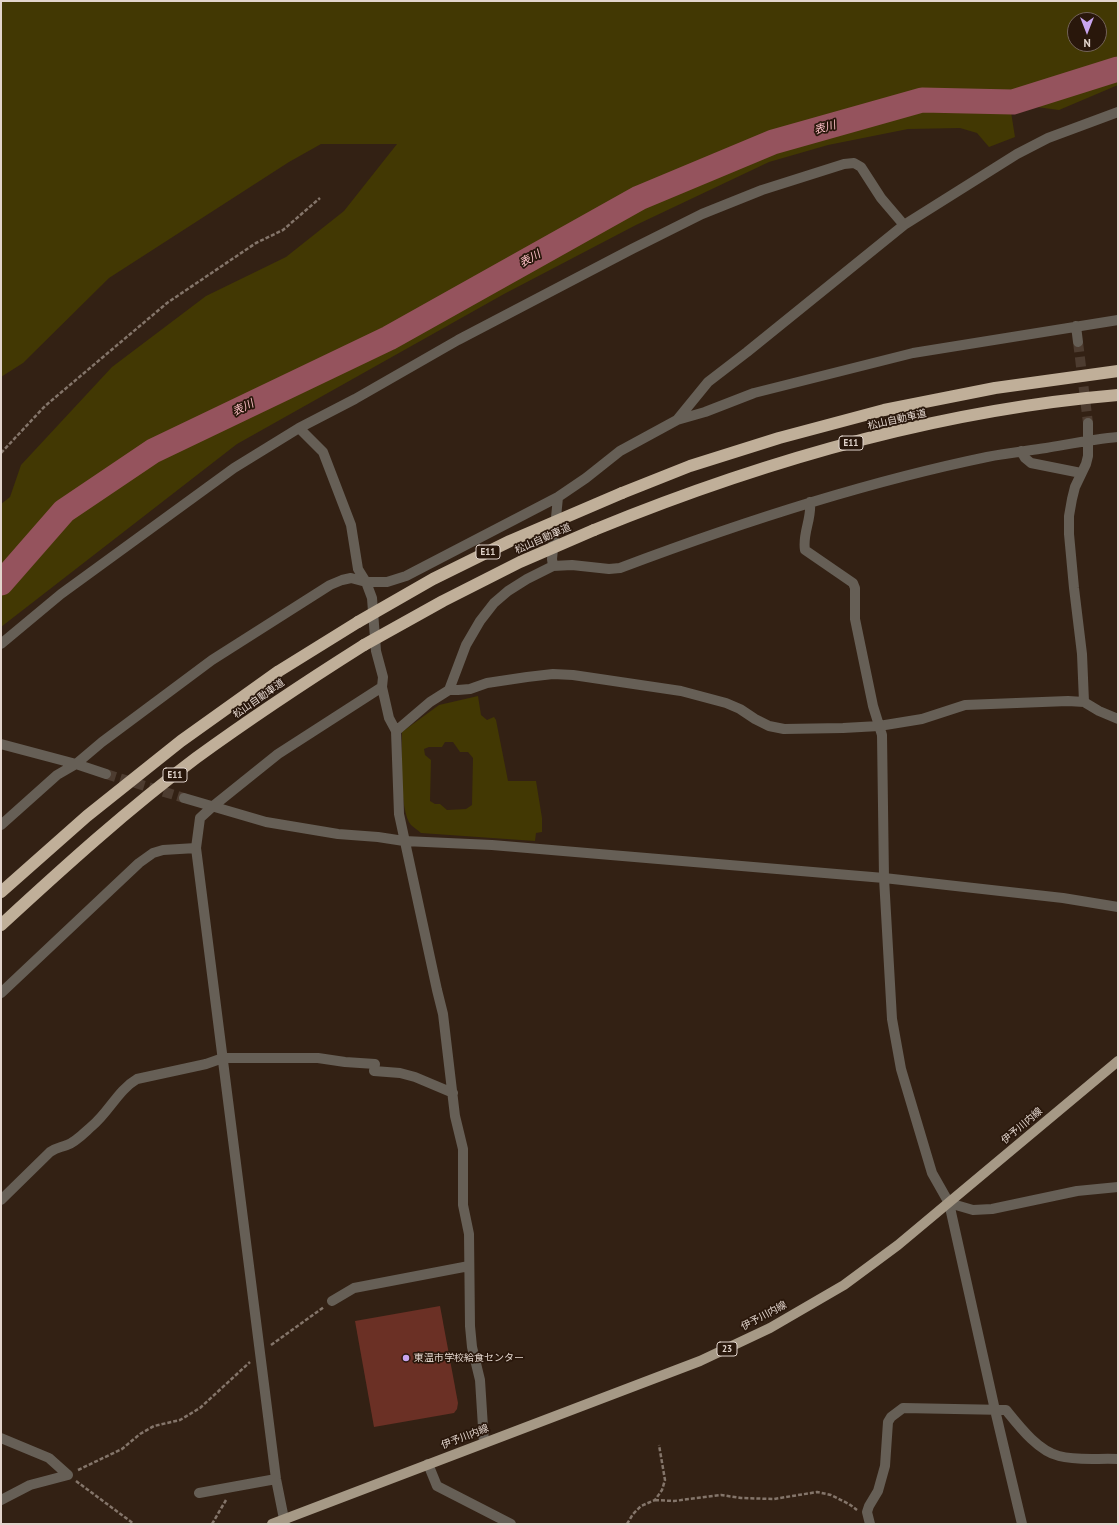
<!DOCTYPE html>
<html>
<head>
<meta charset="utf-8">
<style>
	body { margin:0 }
	#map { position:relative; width:1119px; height:1525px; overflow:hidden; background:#332114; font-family:"PT Sans",sans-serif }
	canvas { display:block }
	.frame { position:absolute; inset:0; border:2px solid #e2d5cd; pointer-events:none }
	.north { position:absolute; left:1067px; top:12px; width:40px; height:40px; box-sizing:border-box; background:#29170b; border:1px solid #736359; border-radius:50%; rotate:180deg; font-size:11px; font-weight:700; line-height:16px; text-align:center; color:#e2d5cd }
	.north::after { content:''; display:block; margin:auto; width:14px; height:18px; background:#c8a5ee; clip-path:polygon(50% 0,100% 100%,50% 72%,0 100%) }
</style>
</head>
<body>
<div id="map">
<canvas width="1119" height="1525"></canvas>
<div class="frame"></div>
<div class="north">N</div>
</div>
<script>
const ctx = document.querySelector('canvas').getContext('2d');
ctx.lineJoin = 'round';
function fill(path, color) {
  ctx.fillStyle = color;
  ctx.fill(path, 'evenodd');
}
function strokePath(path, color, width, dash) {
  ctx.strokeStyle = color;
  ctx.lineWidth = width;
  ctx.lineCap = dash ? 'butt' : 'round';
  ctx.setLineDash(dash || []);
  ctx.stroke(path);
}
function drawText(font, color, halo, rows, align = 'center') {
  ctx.font = font + ' "PT Sans","Noto Sans JP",sans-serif';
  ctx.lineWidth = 3.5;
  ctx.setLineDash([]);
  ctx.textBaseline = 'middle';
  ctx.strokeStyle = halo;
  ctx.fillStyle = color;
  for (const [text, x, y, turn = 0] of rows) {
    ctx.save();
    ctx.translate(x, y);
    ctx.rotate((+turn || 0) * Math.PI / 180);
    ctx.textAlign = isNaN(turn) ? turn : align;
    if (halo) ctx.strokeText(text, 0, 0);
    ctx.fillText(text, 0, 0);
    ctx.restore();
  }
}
fill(new Path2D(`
	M1 1H1118V85L1059 110 1029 106 1011 112 1015 137 989 147 977 133 960 128 908 129 828 145 769 162 636 225 504 294 237 444 1 627V504L10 497 21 465 112 367 206 296 286 257 344 211 397 144H321L289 162 109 278 23 363 1 377ZM1075 20H1099V44H1075Z
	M478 696 481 715 487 720 494 717 496 720 508 781H536L542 818V832L536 833 535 841 421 833C418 830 414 828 411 825 399 811 402 751 402 732L439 705ZM445 742H453L460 752H468L473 758 472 805 466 809 447 810 440 804H435L430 801 431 760 425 755 424 749 429 747H442Z`), '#423803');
strokePath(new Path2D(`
	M1 583 64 511 153 451 389 338 639 198 773 142 922 100 1013 102 1118 69`), '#95535d', 25);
fill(new Path2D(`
	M440 1306 458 1403 457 1409 454 1413 374 1427 355 1321Z`), '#6b3025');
strokePath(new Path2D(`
	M1078 342 1088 423
	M106 774 184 798`), '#4d3c30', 10, [10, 5]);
strokePath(new Path2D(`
	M1 453 45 406 167 303 256 243 283 230 320 198
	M271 1345 324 1307
	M78 1470 122 1449 140 1434 154 1426 180 1420 200 1408 250 1362
	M76 1481 134 1524
	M655 1500 674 1501 721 1495 741 1498 774 1499 817 1492 831 1495 849 1504 857 1510
	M212 1524 226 1500
	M627 1524 633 1514 641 1506 655 1500 662 1490 665 1480 659 1445`), '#84756a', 2.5, [4, 2]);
strokePath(new Path2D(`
	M1076 326 1078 342
	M677 420 708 382 747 352 904 225 1017 154 1048 138 1118 112
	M299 428 323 452 351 525 358 569 366 582 372 598 376 651 383 677 382 687 389 718 396 731 399 814 437 990 443 1014 455 1116 463 1149V1205L469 1234 470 1326 472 1347 480 1380 484 1443
	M1021 451 1025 458 1031 463 1081 473
	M810 502C812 519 802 534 805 550L853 583 855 588V619L873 706 882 735 884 878 892 1019 901 1069 932 1173 949 1203 995 1410 1022 1524
	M553 566 552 559 558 497
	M1 644 61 594 234 468 299 428 355 399 458 340 632 249 702 214 762 190 844 164 854 163 861 167 881 198 904 225
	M449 690H458L470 689 487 683 527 677 553 674 573 675 681 691 726 703 740 709 755 719 769 726 784 729 843 728 879 726 922 719 965 705 1068 701 1084 702 1099 711 1118 719
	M1084 702 1082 654 1074 588 1069 534V516L1072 499 1075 487 1086 464 1088 456V423
	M396 731 430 702 449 690 466 645 480 621 494 603 508 591 527 579 553 566 572 565 609 569 620 568C739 523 861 483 987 457 1007 453 1027 451 1046 448 1070 444 1094 439 1118 437
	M1 744 76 764 106 774
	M184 798 266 822 338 834 378 837 404 841 492 845 884 878 1063 898 1118 907
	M1 825 57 775 76 764 102 742 212 660 330 585 342 580 351 578 366 582H387L406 576 558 497 586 478 620 451 677 420 705 412 754 393 913 353 1118 320
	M1 993 139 863 153 853 163 850 196 848
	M1 1200 50 1152C58 1147 59 1148 67 1145 76 1142 85 1132 92 1126 109 1112 118 1090 137 1079L206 1064 223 1058H318L345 1062 375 1064 374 1071 400 1073 415 1077 453 1093
	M949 1203 973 1210 992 1209 1077 1191 1118 1187
	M332 1301 354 1288 469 1266
	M1 1438 49 1458 68 1475
	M428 1464 437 1486 511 1524
	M199 1493 276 1479
	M1 1500 30 1485 68 1475
	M285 1524 276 1479 196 848 200 818 212 807 278 754 382 687
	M870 1524 867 1512 869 1506 878 1491 885 1466 888 1422 891 1417 903 1408 1006 1410C1019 1426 1038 1451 1059 1456 1077 1461 1099 1458 1118 1459`), '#665f56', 10);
strokePath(new Path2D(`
	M272 1524 700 1361 770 1328 844 1285 898 1245 1118 1061`), '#a69986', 10);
strokePath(new Path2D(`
	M622 493 690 466 779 438 884 410 995 388 1118 371
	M594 530C760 462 939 410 1118 395
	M1 892 87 816 181 741 279 671 358 622
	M1 925C64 867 128 809 196 758 251 718 307 681 364 645`), '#c0af99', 12);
strokePath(new Path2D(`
	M358 622 433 579 510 541 622 493
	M364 645 443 601 520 562 594 530`), '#c0af99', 12);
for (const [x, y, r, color] of [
	[406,1358,4,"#c8a5ee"]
]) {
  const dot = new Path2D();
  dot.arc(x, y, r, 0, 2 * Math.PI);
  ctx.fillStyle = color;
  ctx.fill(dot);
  strokePath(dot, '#29170b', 1.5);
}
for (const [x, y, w] of [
	[851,443,24],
	[488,552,24],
	[175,775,24],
	[727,1349,20]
]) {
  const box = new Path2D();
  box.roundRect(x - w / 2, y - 7, w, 14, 3);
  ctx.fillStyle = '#29170b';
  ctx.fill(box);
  strokePath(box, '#e2d5cd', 1);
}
drawText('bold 9px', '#e2d5cd', null, [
	["E11",851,443],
	["E11",488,552],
	["E11",175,775],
	["23",727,1349]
]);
drawText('10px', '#e2d5cd', '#29170b', [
	["松山自動車道",897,420,-13],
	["松山自動車道",543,539,-24],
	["松山自動車道",259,699,-35],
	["伊予川内線",1022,1126,-40],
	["伊予川内線",764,1316,-28],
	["伊予川内線",465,1437,-21]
]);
drawText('10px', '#e2d5cd', '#29170b', [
	["東温市学校給食センター",414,1358]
], 'left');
drawText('italic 11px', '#fdc0c7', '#29170b', [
	["表川",825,128,-16],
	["表川",530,259,-29],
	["表川",243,408,-26]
]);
</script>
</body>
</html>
